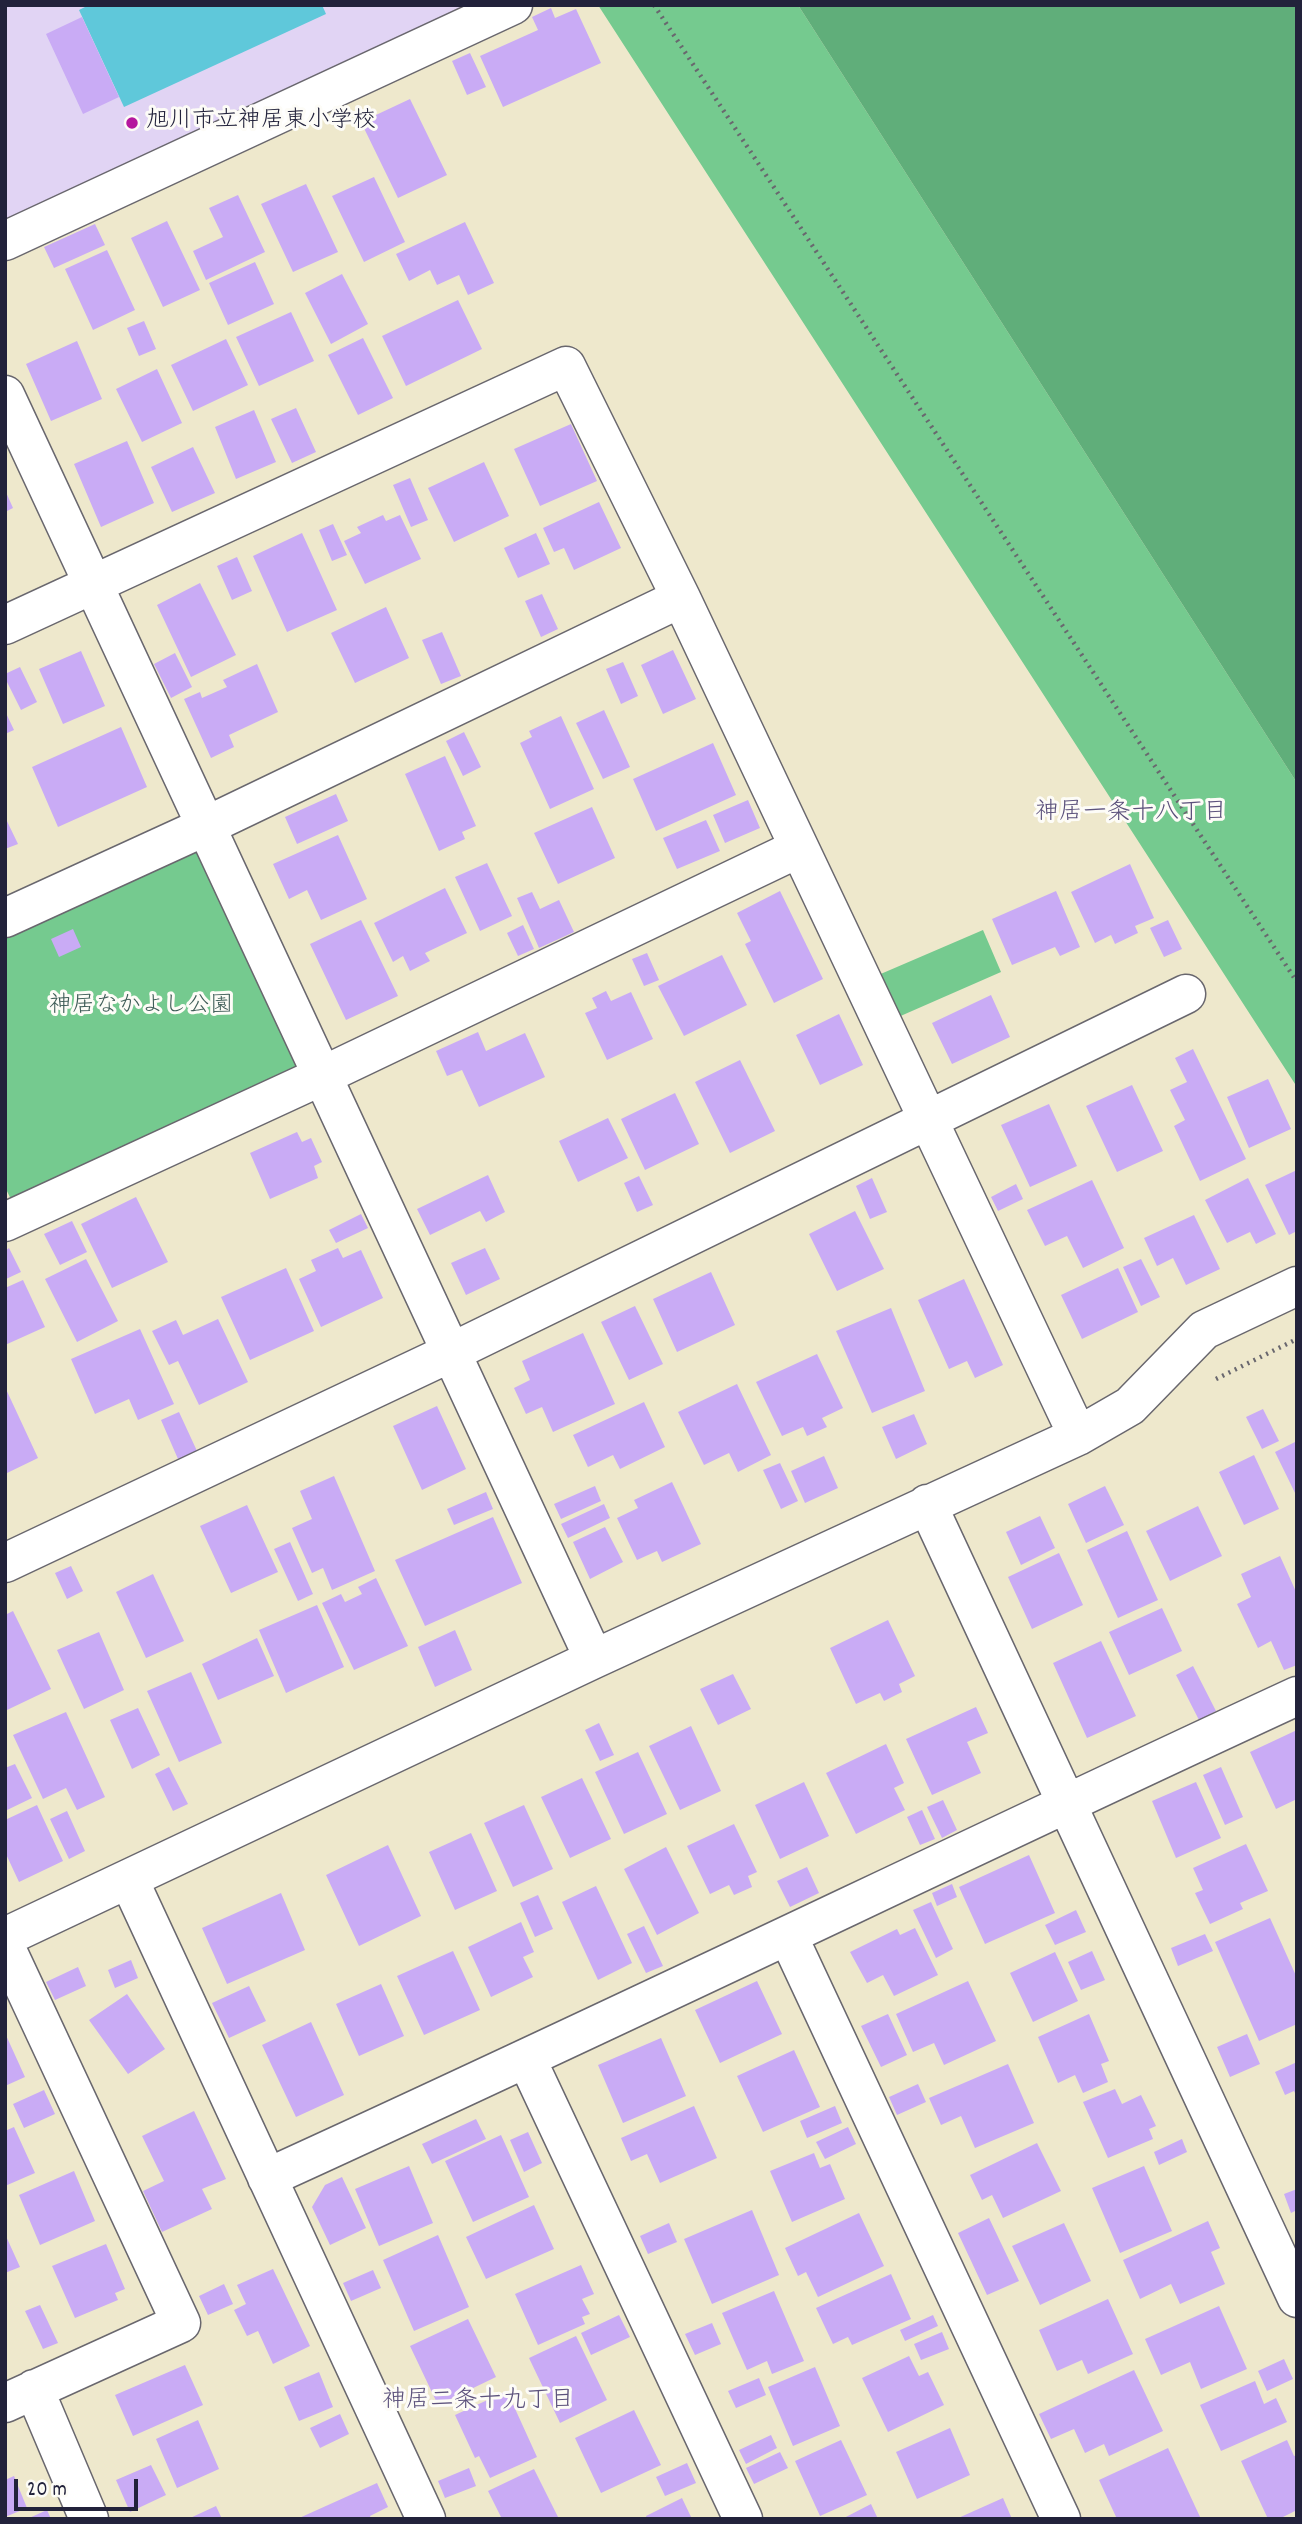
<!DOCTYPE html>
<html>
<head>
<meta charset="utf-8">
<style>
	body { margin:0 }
	#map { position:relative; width:1302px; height:2524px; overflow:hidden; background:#eee8cc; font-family:Dekko,sans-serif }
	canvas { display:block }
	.frame { position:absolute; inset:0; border:7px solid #22223b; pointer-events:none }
	.scale { position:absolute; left:14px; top:2479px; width:124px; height:32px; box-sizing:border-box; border:4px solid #22223b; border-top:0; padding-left:9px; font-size:21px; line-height:24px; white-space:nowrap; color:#22223b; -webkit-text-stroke:5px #fdfcf7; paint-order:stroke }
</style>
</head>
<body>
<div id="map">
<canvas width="1302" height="2524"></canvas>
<div class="frame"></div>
<div class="scale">20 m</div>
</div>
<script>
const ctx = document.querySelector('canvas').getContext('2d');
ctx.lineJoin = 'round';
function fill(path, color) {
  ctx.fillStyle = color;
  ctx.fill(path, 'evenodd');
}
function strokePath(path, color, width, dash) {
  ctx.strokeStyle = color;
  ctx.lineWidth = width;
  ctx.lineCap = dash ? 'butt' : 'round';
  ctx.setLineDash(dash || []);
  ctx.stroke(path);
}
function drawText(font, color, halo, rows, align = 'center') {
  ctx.font = font + ' Dekko,"Klee One",sans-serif';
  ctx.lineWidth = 6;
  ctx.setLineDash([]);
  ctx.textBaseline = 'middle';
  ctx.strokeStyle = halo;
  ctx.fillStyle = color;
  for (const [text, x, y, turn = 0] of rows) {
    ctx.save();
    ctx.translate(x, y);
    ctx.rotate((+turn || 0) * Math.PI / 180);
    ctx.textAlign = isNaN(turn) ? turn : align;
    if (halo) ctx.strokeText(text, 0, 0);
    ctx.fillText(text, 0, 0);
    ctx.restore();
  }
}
fill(new Path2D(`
	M5 5H513L5 241Z`), '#e1d4f4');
fill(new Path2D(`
	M598 5H798L1297 783V1087Z
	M204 827 324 1075 19 1216 5 1187V918Z
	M983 930 1001 972 896 1018 876 976Z`), '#75ca8f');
fill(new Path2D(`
	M798 5H1297V783Z`), '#60ae7a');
fill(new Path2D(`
	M89 5H322L326 14 124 107 79 10Z`), '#5fc8da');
fill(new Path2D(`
	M551 8 555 18 576 9 601 63 503 107 480 56 538 30 532 17Z
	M82 17 119 97 83 114 46 34Z
	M470 53 486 87 467 95 452 61Z
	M410 99 447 175 398 198 361 122Z
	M374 177 405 242 364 262 332 196Z
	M306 184 338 252 293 272 261 204Z
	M238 195 265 252 206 280 193 251 223 237 209 208Z
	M167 221 200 290 163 307 131 238Z
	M465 222 494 283 468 295 459 275 437 285 430 270 409 281 396 254Z
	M95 224 105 245 54 268 44 247Z
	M107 250 135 310 93 330 65 269Z
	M255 262 274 304 228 325 209 283Z
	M342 274 368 324 331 344 305 293Z
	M458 300 482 349 406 386 382 336Z
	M291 312 314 361 259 386 236 337Z
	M144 321 156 349 139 356 127 328Z
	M363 338 393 398 358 415 328 355Z
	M226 339 248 385 193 411 171 365Z
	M77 341 102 399 51 421 26 364Z
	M157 369 182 423 142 442 116 389Z
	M296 408 316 452 292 463 271 419Z
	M254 410 276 462 236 479 215 427Z
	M571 424 597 481 540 506 514 449Z
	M127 441 154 503 101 527 74 464Z
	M193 447 215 493 172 512 151 467Z
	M484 462 509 516 454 542 428 488Z
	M410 478 428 520 411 527 393 485Z
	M5 490 13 508 5 512Z
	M599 502 621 548 574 570 564 548 554 552 543 528Z
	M383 515 386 521 400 515 421 559 365 584 344 541 361 533 357 527Z
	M333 524 347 555 332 561 319 530Z
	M302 533 337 610 287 632 253 556Z
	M536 533 550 564 518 578 504 548Z
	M237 557 252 591 232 600 217 566Z
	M200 583 236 655 191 677 157 605Z
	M542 594 558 629 541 637 525 601Z
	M386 607 409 658 355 683 331 633Z
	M442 632 461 676 441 684 422 640Z
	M673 650 696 699 663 714 641 665Z
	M81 651 105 706 63 724 39 669Z
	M175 653 192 687 171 698 154 664Z
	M623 662 638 696 621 704 606 669Z
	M257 664 278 712 229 735 234 747 211 758 184 699 200 692 202 698 227 687 223 680Z
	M20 667 37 702 21 710 5 678V674Z
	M604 710 630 767 603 779 576 723Z
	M5 711 14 730 5 734Z
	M561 716 594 789 550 809 520 743 532 737 529 731Z
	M121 727 147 787 58 827 32 767Z
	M464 732 481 767 463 776 446 741Z
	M713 743 736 795 656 831 633 779Z
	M445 756 476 826 462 832 465 839 439 851 405 774Z
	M336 794 348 821 297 844 285 817Z
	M748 800 760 828 725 843 713 815Z
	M592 807 615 858 558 884 534 833Z
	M5 817 18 844 5 849Z
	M706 820 720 851 677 869 663 838Z
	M338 835 367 899 321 920 307 890 289 899 273 864Z
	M487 863 512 916 480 931 455 877Z
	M1130 864 1154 918 1135 926 1138 933 1115 944 1111 935 1095 943 1071 892Z
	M445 888 467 933 425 953 430 961 410 971 403 956 393 962 374 923Z
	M780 891 823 979 774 1003 745 944 751 941 737 913Z
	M1056 891 1080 947 1060 956 1055 947 1012 965 992 919Z
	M532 892 540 909 559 900 574 932 539 948 517 898Z
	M361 920 398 996 346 1020 310 944Z
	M1168 920 1182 949 1164 957 1150 928Z
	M523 925 534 949 518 956 507 933Z
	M73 929 81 947 59 957 51 939Z
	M647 953 659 980 644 986 632 959Z
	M722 955 747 1005 684 1036 658 986Z
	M606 991 611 1001 631 992 653 1039 607 1060 585 1013 597 1008 592 998Z
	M991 995 1010 1037 952 1064 932 1023Z
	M839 1014 863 1065 820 1085 796 1035Z
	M478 1032 486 1051 525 1033 545 1077 479 1107 462 1070 447 1076 436 1051Z
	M1193 1049 1246 1159 1200 1181 1174 1126 1185 1120 1170 1090 1187 1082 1175 1058Z
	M740 1060 775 1131 730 1153 695 1082Z
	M1268 1079 1291 1129 1249 1148 1227 1097Z
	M1132 1085 1163 1151 1117 1172 1086 1106Z
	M675 1093 699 1144 645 1170 621 1119Z
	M1049 1104 1077 1166 1030 1187 1001 1125Z
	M608 1118 628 1158 578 1182 559 1141Z
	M297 1132 302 1142 311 1138 322 1162 314 1166 318 1178 270 1199 250 1153Z
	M1297 1170V1231L1289 1235 1265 1185Z
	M488 1175 505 1212 486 1222 480 1211 430 1235 417 1209Z
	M639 1176 653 1205 637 1212 624 1183Z
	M872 1178 887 1212 870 1219 856 1186Z
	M1248 1178 1276 1234 1256 1244 1250 1232 1227 1243 1205 1200Z
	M1092 1180 1124 1248 1083 1268 1067 1236 1045 1246 1027 1210Z
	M1016 1184 1023 1199 998 1211 991 1197Z
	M136 1197 168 1262 112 1288 81 1224Z
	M855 1211 884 1269 837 1291 809 1234Z
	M361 1214 368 1228 336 1243 329 1230Z
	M1194 1215 1220 1269 1186 1285 1173 1258 1157 1266 1144 1238Z
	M72 1221 87 1252 60 1265 44 1234Z
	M9 1248 21 1272 6 1279 5 1251Z
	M338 1248 343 1258 361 1250 383 1298 321 1327 299 1279 316 1271 311 1260Z
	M485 1248 500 1279 466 1295 451 1263Z
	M86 1259 118 1321 77 1342 45 1279Z
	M1141 1259 1160 1297 1141 1306 1123 1267Z
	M286 1268 314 1331 250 1360 221 1297Z
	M1118 1268 1138 1312 1082 1339 1061 1295Z
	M711 1272 735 1325 677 1352 653 1299Z
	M964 1279 1003 1365 975 1378 967 1361 949 1369 918 1300Z
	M23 1280 45 1327 5 1345V1288Z
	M635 1306 663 1364 629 1380 601 1322Z
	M891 1308 925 1391 872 1413 836 1331Z
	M218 1319 248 1382 199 1405 178 1361 169 1365 152 1331 176 1320 183 1335Z
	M140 1329 174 1404 138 1420 129 1399 95 1414 71 1359Z
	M583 1333 615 1404 553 1432 542 1407 526 1414 514 1388 530 1380 522 1361Z
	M817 1354 843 1408 822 1418 827 1427 807 1436 803 1427 782 1436 756 1382Z
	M737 1384 771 1455 738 1472 729 1453 704 1465 678 1412Z
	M5 1387 38 1458 5 1474Z
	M644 1402 665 1447 620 1469 613 1455 588 1467 573 1435Z
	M437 1406 466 1469 422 1490 393 1426Z
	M1263 1409 1279 1441 1262 1449 1246 1417Z
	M179 1412 197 1451 178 1459 161 1420Z
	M914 1414 927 1444 896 1459 882 1427Z
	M1297 1441V1497L1275 1452Z
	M1254 1455 1279 1509 1244 1525 1219 1472Z
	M824 1456 838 1488 805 1503 791 1471Z
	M780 1463 798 1501 781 1509 763 1470Z
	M334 1476 375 1571 332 1590 323 1568 312 1573 292 1528 312 1519 300 1491Z
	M672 1482 701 1544 662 1562 657 1551 637 1560 617 1518 638 1508 634 1500Z
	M595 1486 601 1501 561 1519 554 1504Z
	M1105 1486 1124 1525 1086 1543 1068 1504Z
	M486 1492 493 1509 454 1525 447 1509Z
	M604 1504 610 1518 568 1538 561 1524Z
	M247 1505 278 1572 231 1593 200 1526Z
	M1198 1506 1222 1556 1170 1581 1146 1531Z
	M1040 1516 1055 1548 1021 1565 1006 1532Z
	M493 1517 522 1583 425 1626 395 1560Z
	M605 1527 623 1562 590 1579 573 1542Z
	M1127 1531 1158 1600 1118 1618 1087 1550Z
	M290 1542 313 1594 298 1601 274 1549Z
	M1059 1553 1083 1605 1032 1629 1008 1577Z
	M1280 1556 1297 1594V1665L1284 1670 1271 1641 1258 1648 1237 1604 1251 1597 1241 1574Z
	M71 1566 83 1591 67 1599 55 1573Z
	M153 1574 184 1641 146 1658 116 1592Z
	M376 1578 408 1646 354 1670 322 1603 341 1594 345 1602 362 1594 358 1587Z
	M317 1605 344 1667 286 1693 259 1630Z
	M1162 1608 1182 1651 1129 1675 1109 1632Z
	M13 1611 51 1689 7 1710 5 1615Z
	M888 1620 915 1676 899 1684 902 1692 884 1701 880 1693 856 1704 830 1648Z
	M455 1630 472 1670 435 1687 418 1647Z
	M99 1632 124 1690 84 1709 57 1650Z
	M257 1638 274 1676 218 1700 202 1664Z
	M1101 1641 1136 1716 1087 1738 1053 1663Z
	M1193 1666 1216 1711 1199 1720 1176 1675Z
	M191 1672 222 1743 179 1762 147 1691Z
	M733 1674 751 1709 718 1725 700 1689Z
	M976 1707 988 1733 967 1742 981 1773 932 1795 906 1739Z
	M138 1708 160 1755 132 1769 110 1720Z
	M66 1712 105 1797 77 1810 66 1788 43 1799 13 1735Z
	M599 1723 614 1755 600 1761 585 1730Z
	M691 1726 721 1791 680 1810 649 1746Z
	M1297 1730V1799L1276 1809 1250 1752Z
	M886 1744 904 1783 894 1788 905 1810 856 1834 826 1773Z
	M638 1752 667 1814 624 1834 595 1772Z
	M15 1764 32 1798 5 1811V1768Z
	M169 1767 188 1804 173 1811 155 1774Z
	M1221 1767 1243 1817 1225 1825 1203 1775Z
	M582 1778 611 1839 570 1858 541 1797Z
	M804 1782 829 1836 780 1859 755 1805Z
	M1196 1782 1221 1838 1176 1858 1152 1801Z
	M943 1800 957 1830 942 1838 927 1807Z
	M37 1805 63 1861 19 1882 5 1852V1820Z
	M524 1805 553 1869 513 1887 484 1823Z
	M922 1810 935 1839 920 1845 907 1817Z
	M67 1811 85 1851 69 1859 50 1819Z
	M734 1824 757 1872 748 1876 752 1887 734 1895 729 1885 710 1894 687 1846Z
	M471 1833 497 1891 455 1910 429 1852Z
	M1246 1844 1268 1891 1240 1903 1243 1909 1210 1924 1195 1893 1203 1890 1193 1868Z
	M388 1845 421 1916 359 1946 326 1875Z
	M666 1847 699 1913 657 1935 624 1869Z
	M1029 1855 1055 1913 985 1944 959 1887Z
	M807 1867 819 1893 790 1907 777 1881Z
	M952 1884 957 1897 937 1906 932 1893Z
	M596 1886 632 1963 598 1980 562 1902Z
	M281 1893 305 1950 227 1984 202 1928Z
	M538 1895 553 1929 535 1937 520 1903Z
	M931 1902 953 1949 936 1958 913 1910Z
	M1076 1910 1086 1932 1055 1945 1045 1925Z
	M1270 1918 1297 1978V2024L1259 2041 1215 1942Z
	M521 1922 534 1952 523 1957 533 1977 491 1997 468 1947Z
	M644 1926 663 1966 646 1973 627 1934Z
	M915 1928 938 1975 894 1996 883 1975 867 1983 850 1952 897 1929 900 1935Z
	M1205 1934 1213 1951 1178 1966 1171 1948Z
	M453 1951 480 2010 424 2035 397 1976Z
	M1092 1951 1105 1980 1081 1990 1068 1962Z
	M1055 1952 1078 2001 1033 2022 1010 1973Z
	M131 1960 138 1978 115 1988 108 1970Z
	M78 1967 86 1986 55 2000 46 1982Z
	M757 1981 782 2034 720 2063 695 2010Z
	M968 1981 996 2041 944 2065 934 2043 913 2052 896 2014Z
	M381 1984 404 2036 359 2056 336 2004Z
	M249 1986 266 2021 229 2038 212 2003Z
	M127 1994 165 2049 128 2074 89 2020Z
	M888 2014 907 2055 881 2067 861 2026Z
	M1089 2014 1109 2061 1101 2064 1108 2082 1083 2093 1075 2075 1058 2083 1038 2037Z
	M311 2022 344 2095 296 2117 262 2045Z
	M5 2033 25 2077 5 2086Z
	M1247 2034 1260 2064 1230 2077 1217 2047Z
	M661 2038 686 2096 623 2123 598 2065Z
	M794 2050 820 2107 763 2132 737 2076Z
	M1297 2062V2097L1294 2091 1285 2095 1275 2072Z
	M1008 2064 1034 2123 975 2148 961 2116 941 2125 929 2098Z
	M918 2084 926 2102 897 2115 889 2097Z
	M1115 2089 1122 2104 1141 2095 1156 2126 1149 2129 1153 2139 1108 2158 1083 2102Z
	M44 2090 55 2114 24 2128 13 2104Z
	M694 2106 717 2158 660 2183 647 2154 631 2161 621 2138Z
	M835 2106 842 2123 807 2138 800 2121Z
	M194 2111 226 2179 202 2189 212 2209 162 2232 143 2191 164 2181 142 2136Z
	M476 2119 486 2139 432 2164 422 2144Z
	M14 2127 35 2173 5 2186V2131Z
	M848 2127 856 2144 825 2159 816 2142Z
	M528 2132 542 2163 524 2172 510 2140Z
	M501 2135 529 2197 473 2222 445 2161Z
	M1182 2139 1187 2152 1159 2165 1154 2152Z
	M1037 2143 1061 2191 1003 2218 992 2195 982 2200 970 2175Z
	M814 2153 820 2168 830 2164 845 2199 792 2222 770 2171Z
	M409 2166 433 2223 379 2246 355 2189Z
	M1144 2166 1172 2231 1120 2253 1092 2188Z
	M74 2171 95 2221 40 2245 19 2195Z
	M342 2177 366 2228 330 2245 312 2207 325 2185Z
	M1297 2189V2210L1291 2213 1284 2194Z
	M534 2205 554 2249 486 2279 466 2237Z
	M752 2210 779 2275 712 2304 684 2239Z
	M859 2213 884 2266 818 2297 806 2272 798 2276 785 2248Z
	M989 2218 1019 2281 987 2295 958 2233Z
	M1208 2221 1220 2248 1211 2252 1225 2284 1180 2304 1171 2284 1140 2299 1123 2260Z
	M669 2223 677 2242 648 2254 640 2236Z
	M1064 2223 1091 2281 1040 2305 1012 2246Z
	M5 2234 20 2267 5 2273Z
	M438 2235 469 2307 414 2331 383 2260Z
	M106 2244 125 2289 115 2293 118 2300 75 2318 52 2266Z
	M581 2265 594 2294 582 2299 590 2314 582 2317 585 2324 538 2345 515 2294Z
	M273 2269 310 2346 273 2364 258 2331 247 2336 234 2310 246 2304 237 2285Z
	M373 2270 381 2288 351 2301 343 2283Z
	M891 2274 911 2319 852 2345 848 2337 833 2344 816 2308Z
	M224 2284 233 2304 208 2315 199 2296Z
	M774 2291 804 2361 772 2374 767 2361 747 2370 722 2313Z
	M1108 2299 1133 2354 1088 2374 1082 2360 1057 2371 1039 2330Z
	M40 2305 58 2343 43 2349 25 2311Z
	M1219 2306 1247 2369 1201 2389 1190 2362 1161 2375 1145 2339Z
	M619 2315 630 2337 591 2355 581 2333Z
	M933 2315 938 2326 905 2341 900 2330Z
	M468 2319 496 2377 438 2405 410 2346Z
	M712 2323 721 2344 695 2355 685 2334Z
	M942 2332 949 2349 921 2360 914 2344Z
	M576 2336 607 2400 560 2423 529 2358Z
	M909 2356 919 2376 928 2372 944 2405 888 2432 862 2378Z
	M1284 2359 1293 2379 1267 2391 1258 2371Z
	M185 2365 203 2405 133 2436 115 2395Z
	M815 2367 840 2426 793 2446 768 2387Z
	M1134 2370 1163 2431 1109 2456 1104 2444 1085 2453 1074 2429 1051 2439 1039 2414Z
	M319 2372 333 2407 299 2421 284 2387Z
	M759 2378 766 2395 736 2408 728 2391Z
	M1255 2381 1264 2404 1276 2398 1287 2422 1221 2451 1200 2405Z
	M507 2391 537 2457 490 2478 479 2456 475 2458 455 2415Z
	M634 2410 661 2465 601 2493 575 2438Z
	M340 2414 349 2434 320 2448 310 2428Z
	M198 2420 219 2469 177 2488 156 2439Z
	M950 2428 970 2475 917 2499 896 2452Z
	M771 2435 777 2448 746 2464 739 2450Z
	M841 2440 867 2495 820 2516 795 2461Z
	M1287 2440 1294 2456 1297 2455V2510L1279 2519H1268L1241 2461Z
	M1168 2448 1201 2519H1117L1099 2480Z
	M780 2452 788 2468 754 2484 746 2468Z
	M687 2463 696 2483 665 2496 656 2477Z
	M151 2465 166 2495 130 2512 116 2480Z
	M469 2468 476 2486 445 2498 438 2481Z
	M534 2469 559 2519H502L488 2491Z
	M14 2476 27 2508 5 2517V2480Z
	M377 2483 388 2507 370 2516 371 2519H297Z
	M682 2498 692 2519H647L646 2516Z
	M1003 2498 1012 2519H956Z
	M871 2504 878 2519H842Z
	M216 2506 222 2519H188Z
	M47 2510 51 2519H27Z`), '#c9abf5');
const minor = new Path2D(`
	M5 241 513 5
	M5 395 594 1659
	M5 625 566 366 681 598 1078 1436
	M5 918 204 827 681 598
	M5 1222 324 1075 799 848
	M927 1504 1297 2298
	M5 1563 452 1352 1186 994
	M129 1880 426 2519
	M788 1936 1061 2519
	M5 1937 594 1659 1078 1436 1130 1406 1204 1330 1297 1286
	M5 1946 181 2323 5 2403
	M527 2060 743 2519
	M267 2178C612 2021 953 1855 1297 1696
	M34 2389 89 2519`);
strokePath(minor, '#69676e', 41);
strokePath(new Path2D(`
	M654 5 1297 982
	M1216 1379 1297 1339`), '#69676e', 4.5, [2, 5]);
strokePath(minor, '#fff', 38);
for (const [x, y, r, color] of [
	[132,123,7,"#b5179e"]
]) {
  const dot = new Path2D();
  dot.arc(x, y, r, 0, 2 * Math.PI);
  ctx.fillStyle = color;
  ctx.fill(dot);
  strokePath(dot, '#fdfcf7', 2.5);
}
drawText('23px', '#22223b', '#fdfcf7', [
	["旭川市立神居東小学校",146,123]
], 'left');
drawText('23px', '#3f5d58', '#fdfcf7', [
	["神居なかよし公園",141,1008]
]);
drawText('24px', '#5c527c', '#fdfcf7', [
	["神居一条十八丁目",1131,815],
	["神居二条十九丁目",478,2403]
]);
</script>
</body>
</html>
